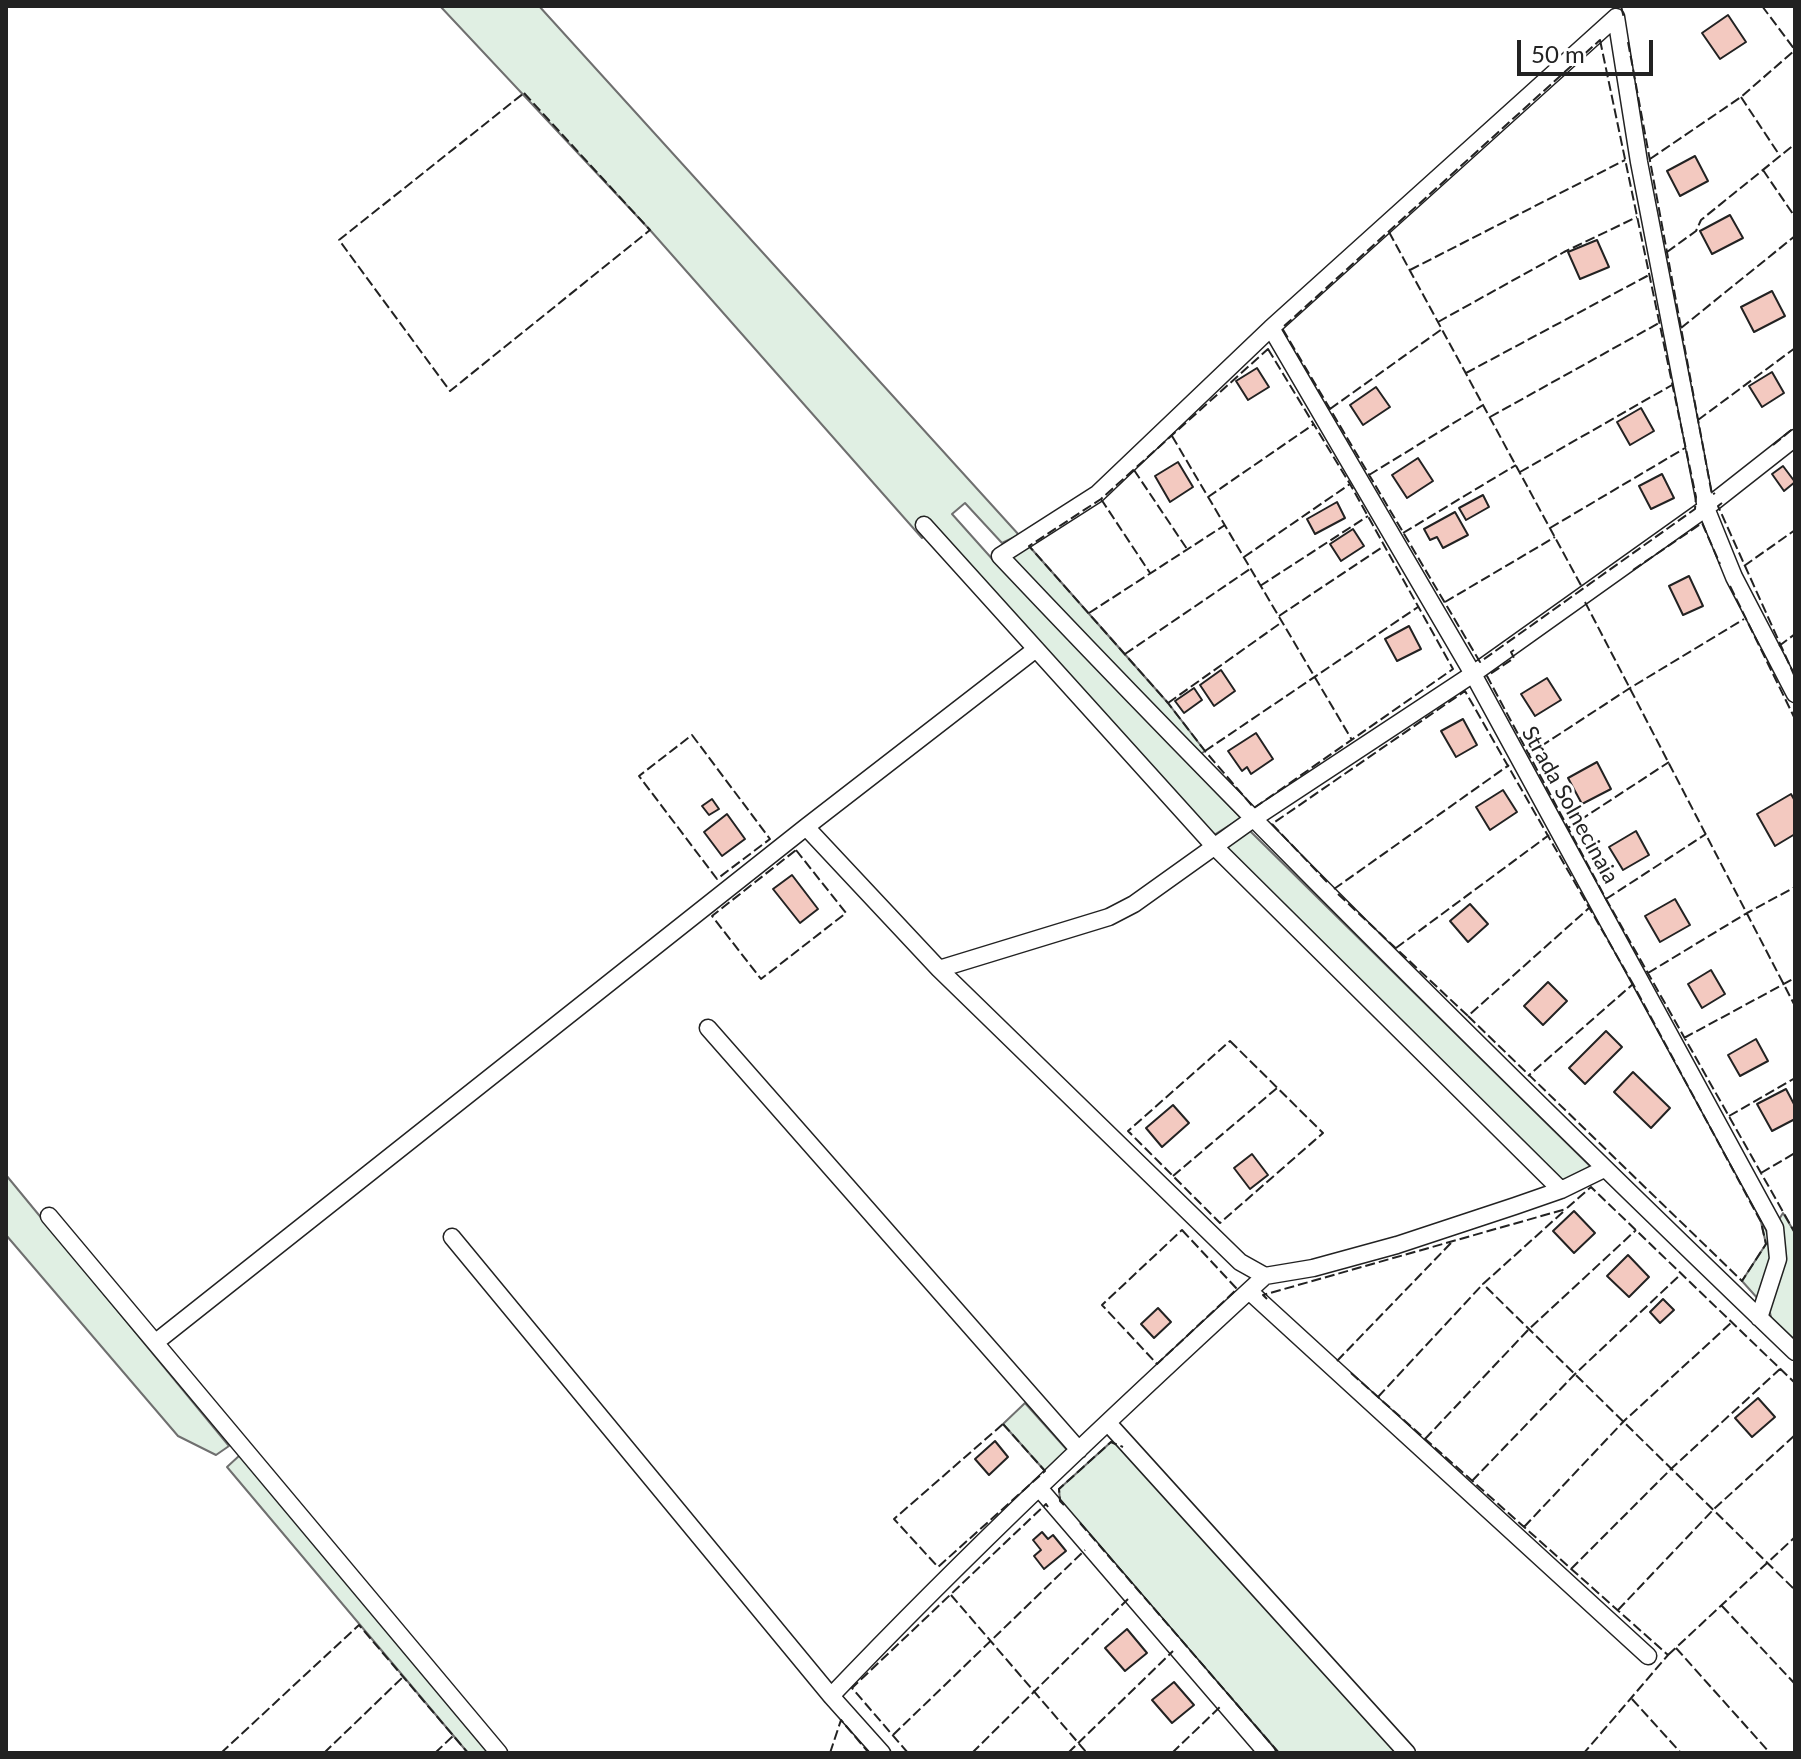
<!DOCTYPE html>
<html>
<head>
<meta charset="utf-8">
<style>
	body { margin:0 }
	#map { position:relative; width:1801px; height:1759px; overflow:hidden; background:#fff; font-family:Lato,sans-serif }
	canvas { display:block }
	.frame { position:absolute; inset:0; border:8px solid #222; pointer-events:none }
	.scale { position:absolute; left:1517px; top:40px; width:136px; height:36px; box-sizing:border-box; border:4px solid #222; border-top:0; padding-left:10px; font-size:24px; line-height:28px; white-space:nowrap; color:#222; -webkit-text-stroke:6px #fff; paint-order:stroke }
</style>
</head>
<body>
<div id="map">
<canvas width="1801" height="1759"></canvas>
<div class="frame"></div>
<div class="scale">50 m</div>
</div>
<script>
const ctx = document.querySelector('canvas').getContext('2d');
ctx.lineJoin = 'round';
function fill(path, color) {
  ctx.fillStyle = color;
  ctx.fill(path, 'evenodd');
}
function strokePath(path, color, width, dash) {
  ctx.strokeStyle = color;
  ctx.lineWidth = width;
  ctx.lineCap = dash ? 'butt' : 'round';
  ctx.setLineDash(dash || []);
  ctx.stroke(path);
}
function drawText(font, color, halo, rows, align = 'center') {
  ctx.font = font + ' Lato,sans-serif';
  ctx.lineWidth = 6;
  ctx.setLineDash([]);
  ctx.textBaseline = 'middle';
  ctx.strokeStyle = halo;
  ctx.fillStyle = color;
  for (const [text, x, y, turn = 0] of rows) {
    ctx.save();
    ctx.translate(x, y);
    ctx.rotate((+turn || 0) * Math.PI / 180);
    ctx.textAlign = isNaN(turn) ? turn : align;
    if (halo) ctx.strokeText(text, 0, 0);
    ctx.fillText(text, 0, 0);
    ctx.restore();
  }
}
const green = new Path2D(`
	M440 6H539L1019 535 1002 543 965 503 952 514 994 561 1241 818 1214 835 935 527 922 538 650 230Z
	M1029 546 1168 703 1205 751 1198 756 1008 556Z
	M1250 831 1591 1167 1563 1182 1225 848Z
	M6 1175 229 1446 216 1455 178 1436 6 1235Z
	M1783 1213 1795 1233V1344L1772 1321 1769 1309 1784 1252V1235L1778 1221Z
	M1761 1222C1780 1246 1767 1273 1759 1300L1742 1281 1766 1244Z
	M1025 1403 1068 1451 1045 1471 1003 1424Z
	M1111 1442 1122 1447 1399 1753H1279L1060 1501 1059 1489Z
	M240 1455 492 1753H468L227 1467Z`);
fill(green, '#e0efe3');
strokePath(green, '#6f6f6f', 2);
const building = new Path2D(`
	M1728 15 1746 42 1720 59 1702 33Z
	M1695 156 1708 181 1680 196 1667 171Z
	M1730 215 1743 238 1712 254 1700 231Z
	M1597 240 1609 267 1580 279 1568 252Z
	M1772 291 1785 316 1754 332 1741 307Z
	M1257 368 1269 387 1248 400 1236 381Z
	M1772 372 1784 393 1762 407 1749 386Z
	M1376 387 1390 407 1363 425 1350 405Z
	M1641 408 1654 431 1630 445 1617 422Z
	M1418 458 1433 481 1407 498 1392 475Z
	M1178 462 1193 487 1170 502 1155 476Z
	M1783 466 1795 482 1784 491 1772 474Z
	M1662 474 1674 498 1651 509 1639 486Z
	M1483 495 1489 507 1466 520 1459 508Z
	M1337 502 1345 518 1315 534 1307 519Z
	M1455 512 1468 535 1443 548 1437 537 1430 540 1424 529Z
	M1353 529 1364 546 1341 561 1330 544Z
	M1689 576 1703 606 1683 615 1669 586Z
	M1409 626 1421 649 1397 661 1385 639Z
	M1221 670 1235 691 1214 706 1200 685Z
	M1547 678 1561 700 1535 716 1521 694Z
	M1194 688 1202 700 1184 713 1175 701Z
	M1463 719 1477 745 1456 757 1441 731Z
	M1256 733 1273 759 1251 774 1247 767 1242 771 1228 751Z
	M1597 762 1611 789 1582 804 1568 778Z
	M1503 790 1517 812 1490 830 1476 807Z
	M1791 794 1795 801V834L1775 846 1757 814Z
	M712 799 719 809 709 815 702 806Z
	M727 814 745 839 722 856 704 832Z
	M1636 831 1649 855 1623 870 1609 847Z
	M792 875 818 909 800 923 773 889Z
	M1675 899 1690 925 1660 942 1645 916Z
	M1470 904 1488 924 1468 942 1450 921Z
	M1711 970 1725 994 1702 1008 1688 984Z
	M1548 982 1567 1001 1543 1025 1524 1006Z
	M1606 1031 1622 1047 1585 1084 1569 1068Z
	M1756 1039 1768 1061 1740 1076 1728 1055Z
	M1633 1072 1670 1108 1651 1128 1614 1092Z
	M1786 1089 1795 1106V1119L1772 1131 1757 1104Z
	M1173 1105 1189 1123 1162 1147 1146 1128Z
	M1252 1154 1268 1175 1250 1189 1234 1168Z
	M1574 1211 1595 1233 1574 1253 1553 1231Z
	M1628 1255 1649 1277 1629 1297 1607 1276Z
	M1663 1299 1674 1310 1660 1323 1650 1312Z
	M1158 1308 1171 1322 1154 1338 1141 1324Z
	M1758 1398 1775 1417 1752 1437 1735 1418Z
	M995 1441 1008 1457 989 1475 975 1459Z
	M1042 1532 1048 1539 1053 1535 1066 1551 1044 1569 1034 1556 1041 1550 1033 1540Z
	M1127 1629 1147 1653 1125 1671 1105 1648Z
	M1174 1682 1194 1705 1172 1723 1152 1700Z`);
fill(building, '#f3c9c0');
strokePath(building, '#222', 2);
const street = new Path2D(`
	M1616 17 1271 328 1097 494 1000 556C1258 829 1524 1092 1795 1352
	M1616 17 1639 162 1706 508 1734 577 1795 694
	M1271 328 1473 674 1775 1228 1778 1259 1759 1318
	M924 525 1214 846 1561 1190
	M806 827 939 969 1240 1262 1265 1276 1313 1268 1397 1245 1515 1206 1561 1190 1604 1169
	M939 969 1109 917 1134 904 1253 819 1473 674 1706 508 1795 438
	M708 1028 1079 1450
	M49 1216 499 1753
	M452 1237 831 1696 882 1753
	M1249 1291 1648 1656
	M156 1342 806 827 1036 649
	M1108 1423 1407 1753
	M1039 1488 1267 1753
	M831 1696C970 1550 1117 1412 1265 1276`);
strokePath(street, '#222', 19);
strokePath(street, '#fff', 16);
strokePath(new Path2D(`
	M1621 6 1624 18
	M1762 6 1795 50
	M1600 40 1696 497 1695 509 1480 662 1282 328Z
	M1628 42 1712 495 1715 493
	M524 93 650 230 450 391 339 240Z
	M1741 97 1780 156
	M1650 159 1741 97 1795 50
	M1763 170 1795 217
	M1389 232 1583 589
	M1667 252 1696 231 1701 220 1795 144
	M1410 270 1625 160
	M1438 322 1564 252 1637 217
	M1681 328 1795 236
	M1268 349 1350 484 1453 669 1254 808 1205 751 1168 703 1029 546 1101 499Z
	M1466 373 1649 275
	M1330 409 1442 329
	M1490 417 1659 323
	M1698 420 1795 348
	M1172 436 1352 740
	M1773 445 1795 427
	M1134 470 1187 549
	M1520 472 1672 385
	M1369 475 1483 405
	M1208 497 1314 424
	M1101 499 1150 573
	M1722 503 1718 506 1795 677
	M1550 528 1685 448
	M1403 533 1516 465
	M1244 557 1350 484
	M1744 566 1795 530
	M1633 570 1702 523 1720 564
	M1260 586 1368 516
	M1730 586 1795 719
	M1445 602 1555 537
	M1585 602 1795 1006
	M1089 613 1225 525
	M1279 616 1384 546
	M1779 646 1795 634
	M1514 650 1511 652 1514 658 1487 676 1606 899 1795 1233
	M1125 654 1250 569
	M1168 703 1282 622
	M692 735 770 839 717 879 639 776Z
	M1205 751 1418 607
	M1529 754 1630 688 1744 619
	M1568 828 1669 762
	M796 850 846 913 761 979 712 916Z
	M1327 882 1272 824 1465 691 1633 984
	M1334 889 1509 765
	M1338 894 1468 1016 1589 908
	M1606 899 1706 834
	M1396 948 1549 835
	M1648 973 1747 913 1795 887
	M1468 1016 1742 1281 1766 1244 1761 1222 1633 984 1528 1076
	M1684 1038 1795 978
	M1230 1041 1323 1133 1220 1223 1128 1131Z
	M1729 1116 1795 1078
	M1761 1173 1795 1153
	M1173 1176 1277 1088
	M1563 1212 1483 1284 1795 1590
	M1182 1230 1237 1289 1157 1364 1102 1305Z
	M1267 1299 1263 1295 1566 1209 1591 1187 1795 1383
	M1337 1361 1451 1243
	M1351 1373 1668 1655 1584 1753
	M1378 1397 1483 1284
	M1003 1424 1045 1471 938 1567 894 1519Z
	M1425 1439 1529 1329 1636 1230
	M1472 1481 1575 1374 1681 1274
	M1064 1505 1060 1501 1059 1489 1111 1442 1123 1447
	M1080 1523 1279 1753
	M1524 1527 1624 1421 1732 1322
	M1571 1569 1672 1468 1780 1369
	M951 1595 1087 1753
	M1722 1606 1795 1684
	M1618 1610 1714 1509 1795 1435
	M1676 1648 1770 1753
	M1668 1655 1795 1537
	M1632 1699 1681 1753
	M893 1735 1085 1550
	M221 1753 359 1625 468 1753
	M324 1753 403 1677
	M435 1753 453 1736
	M830 1753 841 1720 869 1753
	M908 1753 852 1688 1046 1504 1048 1507
	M972 1753 1128 1599
	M1068 1753 1173 1651
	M1172 1753 1221 1706`), '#222', 2, [10, 4]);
drawText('22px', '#222', '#fff', [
	["Strada Solnecinaia",1570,805,61]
]);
</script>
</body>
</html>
